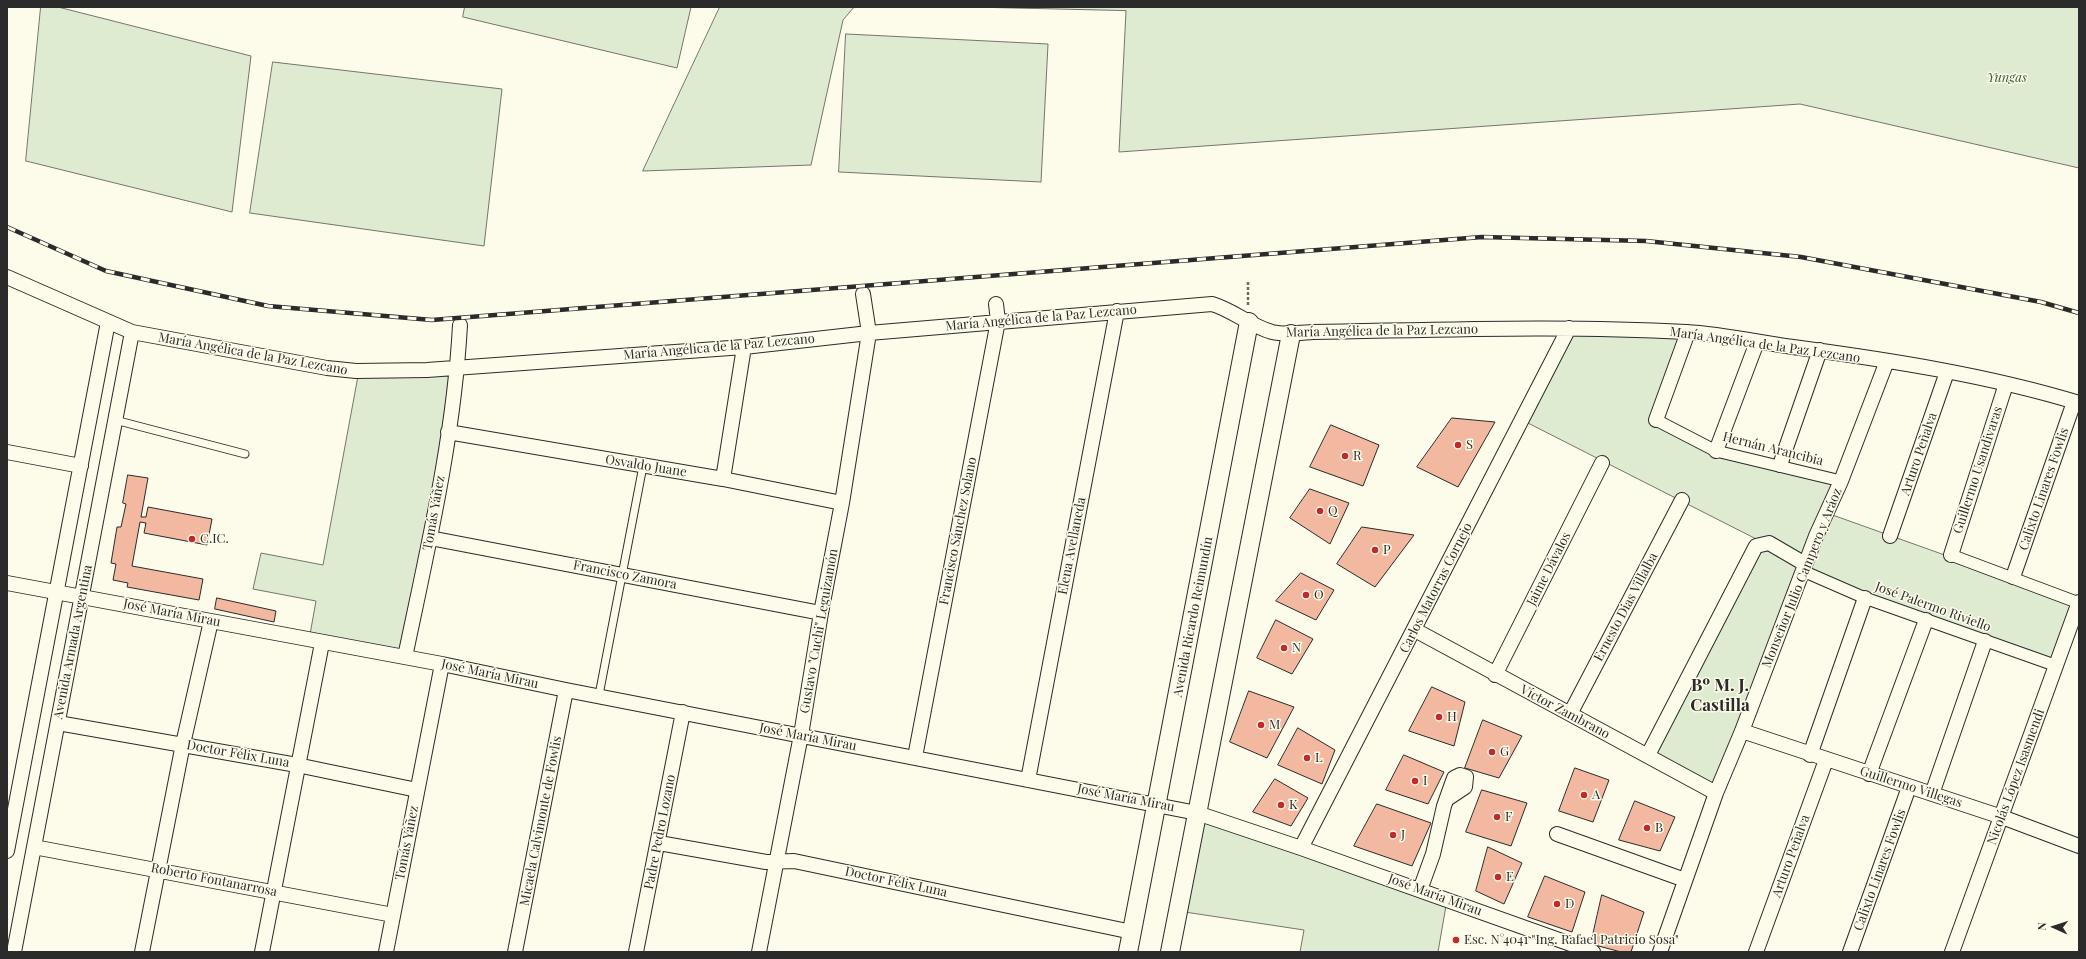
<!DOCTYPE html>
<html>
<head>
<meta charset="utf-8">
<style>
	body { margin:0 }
	#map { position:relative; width:2086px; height:959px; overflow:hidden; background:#fdfbea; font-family:"Playfair Display",serif }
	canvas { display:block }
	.frame { position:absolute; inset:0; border:8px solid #2b2b2b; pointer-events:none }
	.north { position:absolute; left:2034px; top:907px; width:40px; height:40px; -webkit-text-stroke:3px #fdfbea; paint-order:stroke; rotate:273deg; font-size:11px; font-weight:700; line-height:16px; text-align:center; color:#2b2b2b }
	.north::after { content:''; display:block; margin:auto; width:14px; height:18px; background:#2b2b2b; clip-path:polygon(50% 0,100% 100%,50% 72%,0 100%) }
</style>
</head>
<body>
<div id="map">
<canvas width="2086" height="959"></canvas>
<div class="frame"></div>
<div class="north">N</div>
</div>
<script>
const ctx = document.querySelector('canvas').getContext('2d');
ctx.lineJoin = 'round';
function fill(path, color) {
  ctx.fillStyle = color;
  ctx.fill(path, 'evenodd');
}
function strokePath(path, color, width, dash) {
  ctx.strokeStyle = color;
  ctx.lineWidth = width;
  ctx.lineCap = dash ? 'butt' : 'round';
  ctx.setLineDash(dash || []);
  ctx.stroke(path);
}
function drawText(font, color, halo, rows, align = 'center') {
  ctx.font = font + ' "Playfair Display",serif';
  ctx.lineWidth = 3;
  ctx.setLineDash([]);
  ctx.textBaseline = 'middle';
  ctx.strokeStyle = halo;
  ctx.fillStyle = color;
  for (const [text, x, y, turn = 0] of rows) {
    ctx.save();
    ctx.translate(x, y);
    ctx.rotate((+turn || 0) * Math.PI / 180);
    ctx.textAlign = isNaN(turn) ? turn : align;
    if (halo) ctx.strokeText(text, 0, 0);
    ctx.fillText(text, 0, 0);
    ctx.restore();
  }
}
const green = new Path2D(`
	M41 7H58L251 56 232 212 26 161Z
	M465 7H691L677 68 463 17Z
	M720 7H854L843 20 811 165 643 171Z
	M972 7H2079V168L1800 104 1119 152 1126 11Z
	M846 34 1048 44 1041 182 839 172Z
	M273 62 502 89 484 246 250 213Z
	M1569 328 1688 332 1656 420 1716 451 1841 481 1827 513 2079 603 2057 666 1803 571 1716 793 1648 755 1756 546 1768 545 1522 420Z
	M453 374 405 657 309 640 316 601 253 589 261 553 323 565 358 376Z
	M1197 813 1447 900 1438 952H1300L1304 930 1178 911Z`);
fill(green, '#deebd1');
strokePath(green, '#74746e', 1);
const building = new Path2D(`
	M1452 418 1495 422 1458 487 1417 467Z
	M1331 425 1379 445 1363 486 1310 467Z
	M128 475 148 478 141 517H146L148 507 212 519 207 545 144 533 146 523 140 522 132 566 203 579 199 600 127 587 128 583 113 580 116 564 111 563 117 527H121L126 504 123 503Z
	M1310 489 1349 503 1330 544 1290 518Z
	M1362 527 1414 535 1375 587 1337 564Z
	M1301 573 1334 590 1316 620 1276 601Z
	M217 598 276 611 274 622 215 609Z
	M1276 620 1313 639 1292 674 1257 658Z
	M1432 687 1465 702 1454 746 1409 731Z
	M1249 691 1294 707 1267 758 1230 742Z
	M1483 720 1522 736 1499 778 1465 768Z
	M1298 728 1335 750 1322 784 1278 765Z
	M1404 755 1444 772 1428 804 1386 790Z
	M1575 768 1609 780 1593 822 1559 811Z
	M1275 779 1308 798 1291 826 1253 812Z
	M1482 790 1527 803 1511 846 1466 832Z
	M1635 801 1675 817 1660 851 1619 840Z
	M1377 804 1431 823 1412 866 1354 846Z
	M1488 847 1522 863 1504 904 1476 891Z
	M1545 876 1585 892 1572 932 1528 917Z
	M1602 895 1644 912 1631 952H1621L1591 944Z`);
fill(building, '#f2b8a0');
strokePath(building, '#2b2b2b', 1);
const service = new Path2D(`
	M115 420 245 454
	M599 695 643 466`);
const pedestrian = new Path2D(`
	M1656 420 1716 451 1841 481
	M1951 555 2079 603
	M1803 571 1865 598 2057 666`);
const minor = new Path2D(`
	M7 277 132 332 327 368 356 371 427 370 744 347 869 333 1212 304C1233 310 1250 326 1272 332 1285 335 1299 333 1313 332 1437 330 1562 325 1686 332 1721 334 1758 342 1793 347 1889 360 1987 375 2079 403
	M1656 420 1688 332
	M448 432 723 479 842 503
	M1716 451 1757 342
	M7 452 81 466
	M1780 465 1820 350
	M723 479 744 347
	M1890 536 1947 372
	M430 538 821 613
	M1951 555 2006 384
	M2013 577 2074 402
	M7 583 442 664 566 690 1197 813 1301 848 1593 952
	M1415 630 1716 793
	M405 657C428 547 454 437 460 325
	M1495 675 1602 463
	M1570 714 1682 500
	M58 723 297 765 417 790
	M1742 731 2002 817 2079 846
	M1648 755 1756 546 1769 543 1805 564
	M1810 755 1865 598
	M915 757 998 321 996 304
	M1869 774 1926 620
	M1028 780 1117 311
	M1932 794 1985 641
	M1557 834 1685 880
	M659 843 766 862 794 861 1132 932
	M34 847 393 915
	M1301 848 1569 328
	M7 851 108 322
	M1420 890 1433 854 1444 806 1454 778 1460 775 1466 777 1465 787 1447 799
	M14 952 132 332
	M142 952 183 744 211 621
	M262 952 322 643
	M386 952 442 664
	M515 952 566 690
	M636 952 683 712
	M759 952 801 735 821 613 842 503 869 333 863 294
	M1660 952 1716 793 1742 731 1816 536 1841 481 1887 361
	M1756 952 1826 760
	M1850 952 1909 787
	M1952 952 2079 602`);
const tertiary = new Path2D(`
	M1128 952 1249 322
	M1170 952 1291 334`);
strokePath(service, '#2b2b2b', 9);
strokePath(pedestrian, '#2b2b2b', 13);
strokePath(minor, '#2b2b2b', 16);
strokePath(tertiary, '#2b2b2b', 20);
strokePath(new Path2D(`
	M1248 305V281`), '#6a6964', 2.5, [3, 2]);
strokePath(service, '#fdfbea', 7);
strokePath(pedestrian, '#fdfbea', 11);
strokePath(minor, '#fdfbea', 14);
strokePath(tertiary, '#fdfbea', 18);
const rail = new Path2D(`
	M7 227 106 271 268 306 432 320 1482 237 1646 241 1801 257 2041 302 2079 313`);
strokePath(rail, '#2b2b2b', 4.5);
strokePath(rail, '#fdfbea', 3, [9]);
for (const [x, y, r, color] of [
	[1458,445,4,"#c62828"],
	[1345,456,4,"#c62828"],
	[1320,511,4,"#c62828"],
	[192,539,4,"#c62828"],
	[1375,550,4,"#c62828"],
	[1306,595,4,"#c62828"],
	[1284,648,4,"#c62828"],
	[1439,717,4,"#c62828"],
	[1261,725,4,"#c62828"],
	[1492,752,4,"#c62828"],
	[1307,758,4,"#c62828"],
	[1415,781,4,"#c62828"],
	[1584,795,4,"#c62828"],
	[1281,805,4,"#c62828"],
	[1497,817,4,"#c62828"],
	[1647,828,4,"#c62828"],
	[1393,835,4,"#c62828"],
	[1498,877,4,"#c62828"],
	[1557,904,4,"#c62828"],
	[1456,940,4,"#c62828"]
]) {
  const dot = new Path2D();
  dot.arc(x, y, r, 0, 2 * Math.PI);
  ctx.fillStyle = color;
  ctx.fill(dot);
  strokePath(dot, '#fdfbea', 1.5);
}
drawText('italic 13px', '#34623c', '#fdfbea', [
	["Yungas",2007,78]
]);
drawText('13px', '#2b2b2b', '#fdfbea', [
	["María Angélica de la Paz Lezcano",1041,318,-5],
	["María Angélica de la Paz Lezcano",1382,331,-1],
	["María Angélica de la Paz Lezcano",1765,345,8],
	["María Angélica de la Paz Lezcano",719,347,-5],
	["María Angélica de la Paz Lezcano",253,354,10],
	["Hernán Arancibia",1773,449,14],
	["Arturo Peñalva",1919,454,-71],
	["Osvaldo Juane",646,466,9],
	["Guillermo Usandivaras",1978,470,-72],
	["Calixto Linares Fowlis",2044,489,-71],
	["Tomás Yáñez",434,513,-80],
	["Francisco Sánchez Solano",958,531,-79],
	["Elena Avellaneda",1072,546,-79],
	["Jaime Dávalos",1549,569,-63],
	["Francisco Zamora",625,575,11],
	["Monseñor Julio Campero y Aráoz",1802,578,-68],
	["Carlos Matorras Cornejo",1436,588,-63],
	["Ernesto Dias Villalba",1626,607,-62],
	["José Palermo Riviello",1933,607,20],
	["José María Mirau",172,613,11],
	["Avenida Ricardo Reimundín",1193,617,-79],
	["Gustavo \"Cuchi\" Leguizamón",819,631,-80],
	["Avenida Armada Argentina",73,642,-79],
	["José María Mirau",490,674,12],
	["Víctor Zambrano",1565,712,28],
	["José María Mirau",808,737,11],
	["Doctor Félix Luna",238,754,10],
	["Nicolás López Isasmendi",2016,777,-70],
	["Guillermo Villegas",1911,787,18],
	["José María Mirau",1126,798,11],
	["Micaela Calvimonte de Fowlis",541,821,-79],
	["Padre Pedro Lozano",660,832,-79],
	["Tomás Yáñez",407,843,-79],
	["Arturo Peñalva",1791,856,-70],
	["Calixto Linares Fowlis",1880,870,-70],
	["Roberto Fontanarrosa",214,880,11],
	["Doctor Félix Luna",896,882,12],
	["José María Mirau",1435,895,20]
]);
drawText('13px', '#2b2b2b', '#fdfbea', [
	["S",1466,445],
	["R",1353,456],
	["Q",1328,511],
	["C.IC.",200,539],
	["P",1383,550],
	["O",1314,595],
	["N",1292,648],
	["H",1447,717],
	["M",1269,725],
	["G",1500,752],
	["L",1315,758],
	["I",1423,781],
	["A",1592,795],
	["K",1289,805],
	["F",1505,817],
	["B",1655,828],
	["J",1401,835],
	["E",1506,877],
	["D",1565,904],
	["Esc. N°4041 \"Ing. Rafael Patricio Sosa\"",1464,940]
], 'left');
drawText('bold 17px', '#2b2b2b', '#fdfbea', [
	["Bº M. J.",1720,686],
	["Castilla",1720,706]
]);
</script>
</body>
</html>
